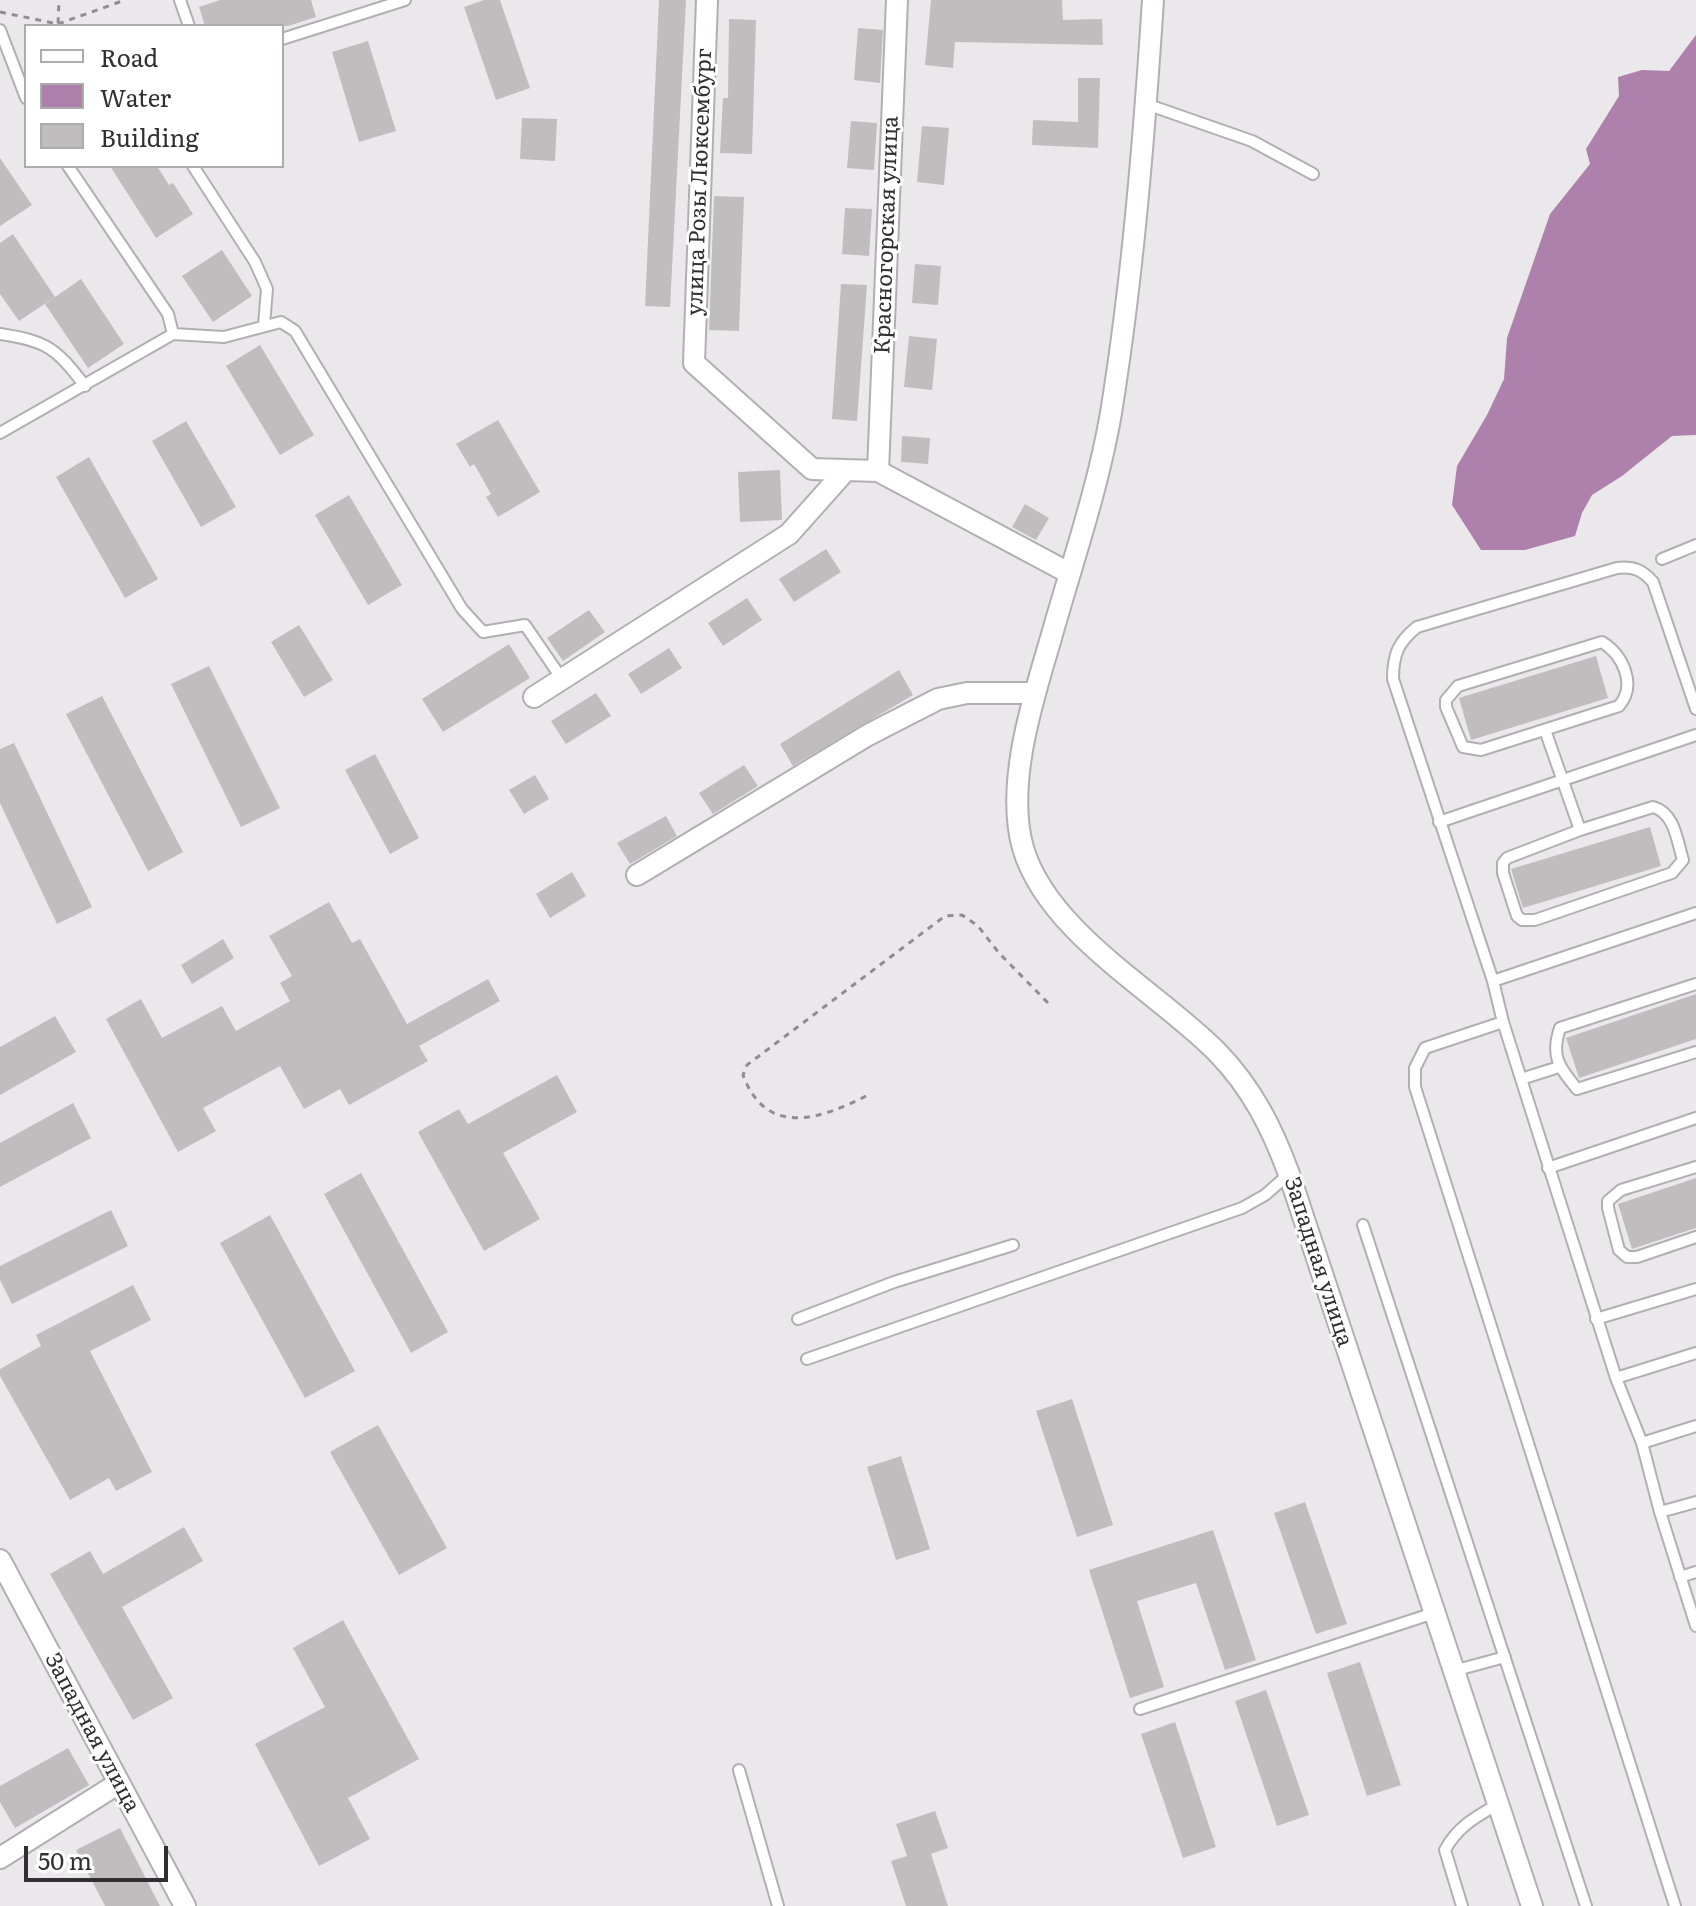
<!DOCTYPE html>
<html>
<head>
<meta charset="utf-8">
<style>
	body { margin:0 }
	#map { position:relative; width:1696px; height:1906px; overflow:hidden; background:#ebe8eb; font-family:Literata,serif }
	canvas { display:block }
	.legend { position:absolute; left:24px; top:24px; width:260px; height:144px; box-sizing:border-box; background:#fff; border:2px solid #adacad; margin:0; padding:10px 14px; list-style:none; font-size:24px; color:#312f31 }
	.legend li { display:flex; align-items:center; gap:16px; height:40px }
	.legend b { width:40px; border:2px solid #adacad }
	.scale { position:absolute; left:24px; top:1846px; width:144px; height:36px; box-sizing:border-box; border:4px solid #312f31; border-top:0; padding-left:10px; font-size:24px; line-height:28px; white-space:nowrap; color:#312f31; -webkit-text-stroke:6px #fff; paint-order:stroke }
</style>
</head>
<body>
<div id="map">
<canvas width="1696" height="1906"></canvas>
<ul class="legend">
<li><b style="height:10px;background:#fff"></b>Road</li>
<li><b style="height:22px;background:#ae81ad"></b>Water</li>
<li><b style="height:22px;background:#c0bdbf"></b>Building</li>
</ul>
<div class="scale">50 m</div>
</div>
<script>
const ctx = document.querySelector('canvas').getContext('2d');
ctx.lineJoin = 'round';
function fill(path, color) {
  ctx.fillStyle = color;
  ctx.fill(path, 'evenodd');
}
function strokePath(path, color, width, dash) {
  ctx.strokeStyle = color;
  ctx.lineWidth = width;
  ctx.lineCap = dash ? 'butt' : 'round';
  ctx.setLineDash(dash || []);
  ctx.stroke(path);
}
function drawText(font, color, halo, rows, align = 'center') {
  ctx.font = font + ' Literata,serif';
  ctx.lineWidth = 6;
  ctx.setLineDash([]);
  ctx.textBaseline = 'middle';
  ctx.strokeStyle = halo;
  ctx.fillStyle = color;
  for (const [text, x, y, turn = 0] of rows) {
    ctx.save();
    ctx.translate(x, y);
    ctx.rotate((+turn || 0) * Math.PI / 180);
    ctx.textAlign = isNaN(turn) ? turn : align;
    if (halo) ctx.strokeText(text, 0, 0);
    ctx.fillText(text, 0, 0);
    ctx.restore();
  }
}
fill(new Path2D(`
	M1696 35V435L1672 436 1622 476 1592 495 1582 513 1575 536 1525 550H1481L1452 505 1457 466 1487 415 1504 379 1507 338 1550 214 1590 164 1586 149 1619 96 1618 77 1642 70 1669 71Z`), '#ae81ad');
fill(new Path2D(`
	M220 0H311L316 17 288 26H205L199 7Z
	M484 0H500L530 88 496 100 464 7Z
	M659 0H686L670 307 645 306Z
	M931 0H1062L1063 20 1102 19 1103 45 955 42 953 68 925 65Z
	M729 19 756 20 752 154 720 153 723 98H728Z
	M858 28 883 30 880 83 854 80Z
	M368 41 396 131 359 142 332 52Z
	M1078 78H1100L1098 148 1032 145 1033 120 1078 122Z
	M522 118 557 119 555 161 520 159Z
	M851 121 877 123 874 170 847 168Z
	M922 126 949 128 944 185 917 182Z
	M0 158 32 205 0 226Z
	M110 166H157L169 185 173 183 193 214 156 238Z
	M714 196 744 197 739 331 709 330Z
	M845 208 872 209 869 256 842 254Z
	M13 234 55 297 19 321 0 294V243Z
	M222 250 252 296 213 322 182 276Z
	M915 264 941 266 938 305 912 303Z
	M81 279 124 344 88 368 45 304Z
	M841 284 867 285 857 421 832 419Z
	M909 336 937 339 932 390 904 387Z
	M260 345 314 435 280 455 226 366Z
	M498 420 540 492 498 517 486 497 491 494 474 464 470 467 456 444Z
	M186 421 236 507 201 527 152 441Z
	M902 436 930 438 928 464 901 462Z
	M89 457 158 579 125 598 56 477Z
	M780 470 782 520 740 522 738 472Z
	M349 495 402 585 368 605 315 515Z
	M1025 504 1049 518 1036 540 1012 527Z
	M826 549 841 572 794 602 779 579Z
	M747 598 762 620 723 646 708 623Z
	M589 610 605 632 563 661 547 638Z
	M299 625 333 680 304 697 271 642Z
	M509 644 530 678 443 732 422 699Z
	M669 648 682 668 641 694 628 674Z
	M1596 656 1608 698 1471 740 1459 698Z
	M209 666 280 808 241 827 171 684Z
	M899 670 913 695 793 766 780 744Z
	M596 693 611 716 566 744 551 721Z
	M102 696 183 852 148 871 66 714Z
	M14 743 92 907 57 924 0 803V749Z
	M375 754 419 838 390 854 345 770Z
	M744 765 758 786 713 814 699 793Z
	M535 775 549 799 524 814 509 790Z
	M666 816 677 836 630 864 617 843Z
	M1650 827 1661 866 1523 908 1511 869Z
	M572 872 586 896 550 918 536 894Z
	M329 902 352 943 360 939 407 1024 488 979 500 1001 419 1046 428 1061 349 1105 340 1089 304 1109 280 1066 203 1108 216 1131 178 1152 106 1019 141 999 162 1038 222 1006 236 1031 290 1001 280 983 292 976 269 936Z
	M223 939 234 958 192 984 181 965Z
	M1696 994V1039L1579 1078 1566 1038Z
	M55 1016 76 1052 0 1095V1047Z
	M557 1075 577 1112 503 1153 540 1219 484 1251 418 1132 459 1109 468 1124Z
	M73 1103 91 1138 0 1187V1143Z
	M361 1173 448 1332 411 1353 324 1194Z
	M1696 1178V1228L1632 1249 1618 1204Z
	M111 1210 128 1246 12 1304 0 1280V1266Z
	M270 1215 355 1371 305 1398 220 1243Z
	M133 1285 151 1320 90 1351 152 1472 116 1491 109 1478 70 1500 0 1376V1369L41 1346 36 1335Z
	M1072 1399 1113 1525 1077 1537 1036 1411Z
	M378 1425 447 1548 399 1575 330 1452Z
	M901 1456 930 1549 896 1560 867 1467Z
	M1305 1502 1347 1624 1316 1634 1274 1513Z
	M184 1527 203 1561 122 1607 173 1698 133 1720 50 1574 90 1551 103 1574Z
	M1213 1530 1256 1660 1225 1670 1196 1583 1137 1601 1164 1687 1130 1698 1089 1570Z
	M343 1620 419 1759 348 1798 370 1839 319 1866 255 1744 325 1707 293 1648Z
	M1360 1662 1401 1785 1367 1796 1327 1673Z
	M1266 1690 1309 1815 1277 1826 1235 1701Z
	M1175 1722 1216 1847 1183 1858 1141 1734Z
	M68 1748 89 1785 15 1828 0 1802V1786Z
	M935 1811 948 1848 931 1854 948 1906H906L891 1861 907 1856 896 1824Z
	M120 1828 160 1906H105L76 1850Z`), '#c0bdbf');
const lane = new Path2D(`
	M180 0 189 26
	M0 30 26 98
	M282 39 405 0
	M1146 104 1252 141 1313 174
	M68 166 168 314 173 334
	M193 166 255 262 267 289 264 325
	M0 334C47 341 56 348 85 386
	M0 433 173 334 224 337 281 322 295 331 462 609 483 632 525 625 562 679
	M1662 559 1696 545
	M1602 642C1623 655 1637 685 1619 706L1481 750 1463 747 1446 707V700L1458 686Z
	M1696 709 1653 582C1642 570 1634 566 1617 568L1417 627C1398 642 1393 655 1393 679L1493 981 1503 1022 1616 1378 1642 1443 1660 1512 1696 1626
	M1545 730 1580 830
	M1653 807C1675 813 1677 841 1683 860L1672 873 1535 920H1522L1517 916 1503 873V863L1507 858 1580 830Z
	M1439 822 1696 735
	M1493 981 1696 913
	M1696 984 1560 1028C1550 1057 1560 1068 1577 1089L1696 1052
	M1503 1022 1425 1048 1415 1068V1087L1675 1906
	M1521 1079 1559 1067
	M1696 1167 1621 1190 1608 1201V1208L1619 1250 1627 1257H1637L1696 1237
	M1548 1168 1696 1118
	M1363 1225 1586 1906
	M798 1319 894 1282 1013 1245
	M1596 1319 1696 1289
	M807 1359 1242 1208 1265 1195 1289 1174
	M1616 1378 1696 1353
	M1642 1443 1696 1426
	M1660 1512 1696 1502
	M1680 1577 1696 1572
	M1453 1671 1505 1657
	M1140 1709 1434 1613
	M739 1770 778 1906
	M1462 1906 1445 1850C1458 1826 1476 1817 1498 1804`);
const street = new Path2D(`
	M707 0 694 363 812 469 878 471 1069 573
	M1153 0C1144 138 1133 276 1111 413 1098 489 1072 563 1051 638 1033 699 1005 784 1023 848 1048 933 1158 992 1217 1052 1252 1088 1272 1128 1289 1174L1532 1906
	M878 471 897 0
	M534 697 789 534 846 470
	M637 875 868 735 938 699 967 693H1035
	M0 1560 185 1906
	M0 1858 119 1783`);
strokePath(lane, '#b2afb2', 14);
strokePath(street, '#b2afb2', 24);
strokePath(new Path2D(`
	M0 12 58 24 59 0
	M58 24 125 0
	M866 1096C819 1120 766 1137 743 1075L747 1065 945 916 962 915 978 926 999 953 1050 1005`), '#8f8d8f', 3, [6, 6]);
strokePath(lane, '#fff', 10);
strokePath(street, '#fff', 20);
drawText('22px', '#312f31', '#fff', [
	["улица Розы Люксембург",700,182,-88],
	["Красногорская улица",887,235,-88],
	["Западная улица",1318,1262,72],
	["Западная улица",92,1733,62]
]);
</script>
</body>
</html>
